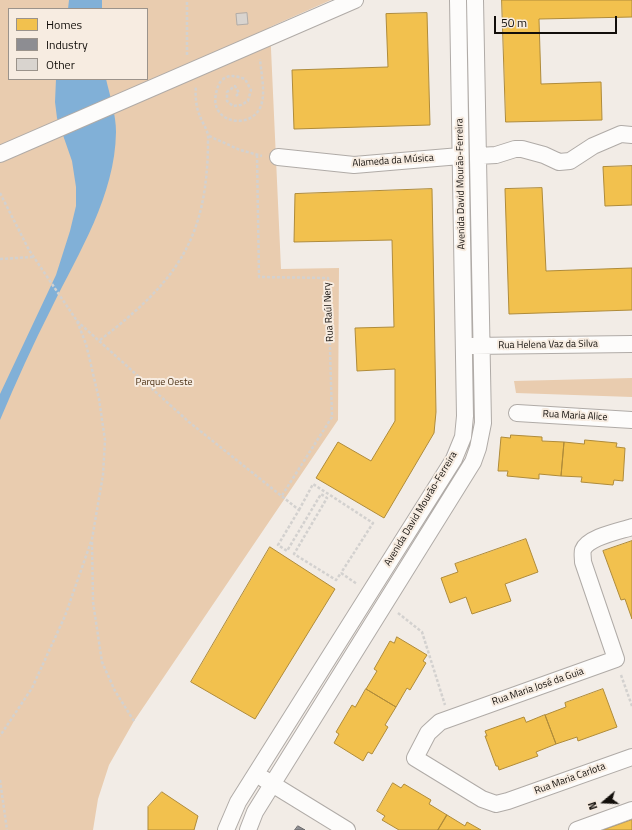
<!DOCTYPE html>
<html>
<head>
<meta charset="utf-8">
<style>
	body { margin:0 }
	#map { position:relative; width:632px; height:830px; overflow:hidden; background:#f2ece6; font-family:"Titillium Web",sans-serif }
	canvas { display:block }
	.legend { position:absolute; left:8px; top:8px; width:140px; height:72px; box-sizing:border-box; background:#f7ece1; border:1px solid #9b938b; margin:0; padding:5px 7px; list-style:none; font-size:12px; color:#120e0a }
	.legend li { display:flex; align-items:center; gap:8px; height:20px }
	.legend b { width:20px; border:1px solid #9b938b }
	.north { position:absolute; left:584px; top:782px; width:40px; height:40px; -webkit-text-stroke:3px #f7ece1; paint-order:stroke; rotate:251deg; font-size:11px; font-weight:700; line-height:16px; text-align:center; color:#120e0a }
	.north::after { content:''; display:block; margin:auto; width:14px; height:18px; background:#120e0a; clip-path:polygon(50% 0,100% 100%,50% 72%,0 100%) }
	.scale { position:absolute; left:494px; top:16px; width:123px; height:18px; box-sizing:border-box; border:2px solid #120e0a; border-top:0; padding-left:5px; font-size:12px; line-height:14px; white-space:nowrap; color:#120e0a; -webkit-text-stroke:3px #f7ece1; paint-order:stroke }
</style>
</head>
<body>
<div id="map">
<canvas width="632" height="830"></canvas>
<ul class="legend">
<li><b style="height:11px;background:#f2c14e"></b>Homes</li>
<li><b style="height:11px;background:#8d8d92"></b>Industry</li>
<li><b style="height:11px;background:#d9d4cf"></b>Other</li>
</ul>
<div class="north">N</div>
<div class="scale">50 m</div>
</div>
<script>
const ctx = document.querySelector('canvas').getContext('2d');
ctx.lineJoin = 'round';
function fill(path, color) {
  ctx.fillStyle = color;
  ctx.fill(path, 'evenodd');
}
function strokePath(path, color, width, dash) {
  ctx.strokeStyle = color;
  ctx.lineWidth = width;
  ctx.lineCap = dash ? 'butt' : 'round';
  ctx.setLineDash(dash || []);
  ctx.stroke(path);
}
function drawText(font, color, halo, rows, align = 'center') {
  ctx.font = font + ' "Titillium Web",sans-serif';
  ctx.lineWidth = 4;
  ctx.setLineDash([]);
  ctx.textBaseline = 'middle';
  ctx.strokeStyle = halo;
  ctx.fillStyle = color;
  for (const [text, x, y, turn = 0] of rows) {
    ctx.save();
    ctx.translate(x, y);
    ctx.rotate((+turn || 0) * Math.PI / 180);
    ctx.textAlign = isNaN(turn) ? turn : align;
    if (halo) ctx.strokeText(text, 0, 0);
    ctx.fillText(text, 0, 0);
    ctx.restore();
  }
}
fill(new Path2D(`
	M0 0H331L270 27 281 269 339 268 338 420 134 721 109 765 98 799 93 830H0ZM9 9H147V79H9Z
	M632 378V397L516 393 514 381Z`), '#e9ccaf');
fill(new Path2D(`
	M69 0H102V9H68Z
	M56 79H106C110 96 116 115 116 132 115 196 79 252 52 307 33 344 16 382 0 420V394L56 275 70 231 76 206V187L72 161 57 118 55 102Z`), '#81b0d7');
const homes = new Path2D(`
	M502 0H632V17L539 19 541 84 601 82 602 120 506 122Z
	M427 13 430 125 294 129 292 70 388 67 386 14Z
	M632 166V205L605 206 603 167Z
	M542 188 546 271 632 268V310L509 314 505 189Z
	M432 189 436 412 434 433 384 518 316 478 338 442 371 461 395 421V369L357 371 355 328 394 327 392 240 294 242 295 194Z
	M511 435 542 437V441L564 442 561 476 539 474V479L507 476 508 471H498L501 437 510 438Z
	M585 440 617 443 616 447 625 448 623 481 614 480 613 485 581 482 582 477 561 476 564 442 584 444Z
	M526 539 538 572 505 584 511 601 472 614 466 597 450 603 441 578 458 572 455 564Z
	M632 541V619L625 599 621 600 603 551Z
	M270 547 335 589 255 719 191 682Z
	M397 637 427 655 423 661 426 663 410 690 407 688 396 707 366 689 377 671 374 669 390 641 394 643Z
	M366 689 396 707 385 725 388 727 372 754 368 752 363 761 334 743 339 734 336 732 352 705 355 707Z
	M603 689 617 727 578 741 577 737 556 744 545 715 566 707 565 703Z
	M545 715 556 744 536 752 538 756 499 770 498 766H496L485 736H487L485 731 524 717 526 722Z
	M393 783 401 788 404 784 431 800 429 804 447 815 438 830H399L382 820 385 816 377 811Z
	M162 792 198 816 194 830H148V807Z
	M447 815 465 826 467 822 481 830H438Z
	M632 820V830H603Z`);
fill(homes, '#f2c14e');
strokePath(homes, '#af8b3a', 1);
const industry = new Path2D(`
	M298 826 305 830H295Z`);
fill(industry, '#8d8d92');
strokePath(industry, '#686769', 1);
const building = new Path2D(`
	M247 13 248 24 237 25 236 14Z`);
fill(building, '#d9d4cf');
strokePath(building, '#b1aca8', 1);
const minor = new Path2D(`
	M0 154 355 0
	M478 156 496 155 515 149H522L544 155 559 162 570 161 593 146 621 134 632 135
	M278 157 354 165 460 156
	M471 346 632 344
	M517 413 632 420
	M632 527C620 531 588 537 583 550 582 553 583 558 583 562L616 659 440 722 428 733 415 758 482 799 496 804 508 801 632 757
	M264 779 347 830
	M226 830 238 802 454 459 463 437 465 416 458 0
	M248 830 255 812 473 462 478 448 483 423 475 0
	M577 830 632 810`);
strokePath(minor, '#b0aba7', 18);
strokePath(new Path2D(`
	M187 55V0
	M236 96 239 93 235 86 227 92V101L233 106 241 105 248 101 251 90 245 79C236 76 229 74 222 80 218 84 217 89 216 94 209 125 256 131 262 102 265 89 261 72 260 59
	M209 136 240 150 262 156
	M257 155 259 277 328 278 332 417 281 497
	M0 193 29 250 77 321 86 344 99 399 105 440 103 475 92 539 65 616 32 688 0 736
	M0 259 33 257
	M77 321 189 422 299 510 278 545 287 551 321 494 327 498 294 554 336 580 341 573 357 584
	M100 340C177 281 208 239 208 139 209 131 202 123 200 116 196 108 195 95 196 86
	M299 510 313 484 373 523 341 573
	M92 542 93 602 102 662 115 691 134 721
	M398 613 422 632 445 705
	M621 675 632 706
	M0 780 7 830`), '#d3d1cf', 2.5, [3, 2]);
strokePath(minor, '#fdfcfb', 16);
drawText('10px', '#120e0a', '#f7ece1', [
	["Alameda da Música",393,161,-4],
	["Avenida David Mourão-Ferreira",461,184,-91],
	["Rua Raúl Nery",329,312,-93],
	["Rua Helena Vaz da Silva",548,345,-1],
	["Rua Maria Alice",575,416,3],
	["Avenida David Mourão-Ferreira",421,509,-59],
	["Rua Maria José da Guia",538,687,-19],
	["Rua Maria Carlota",570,779,-20]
]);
drawText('10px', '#4c3114', '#f7ece1', [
	["Parque Oeste",164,383]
]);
</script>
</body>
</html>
